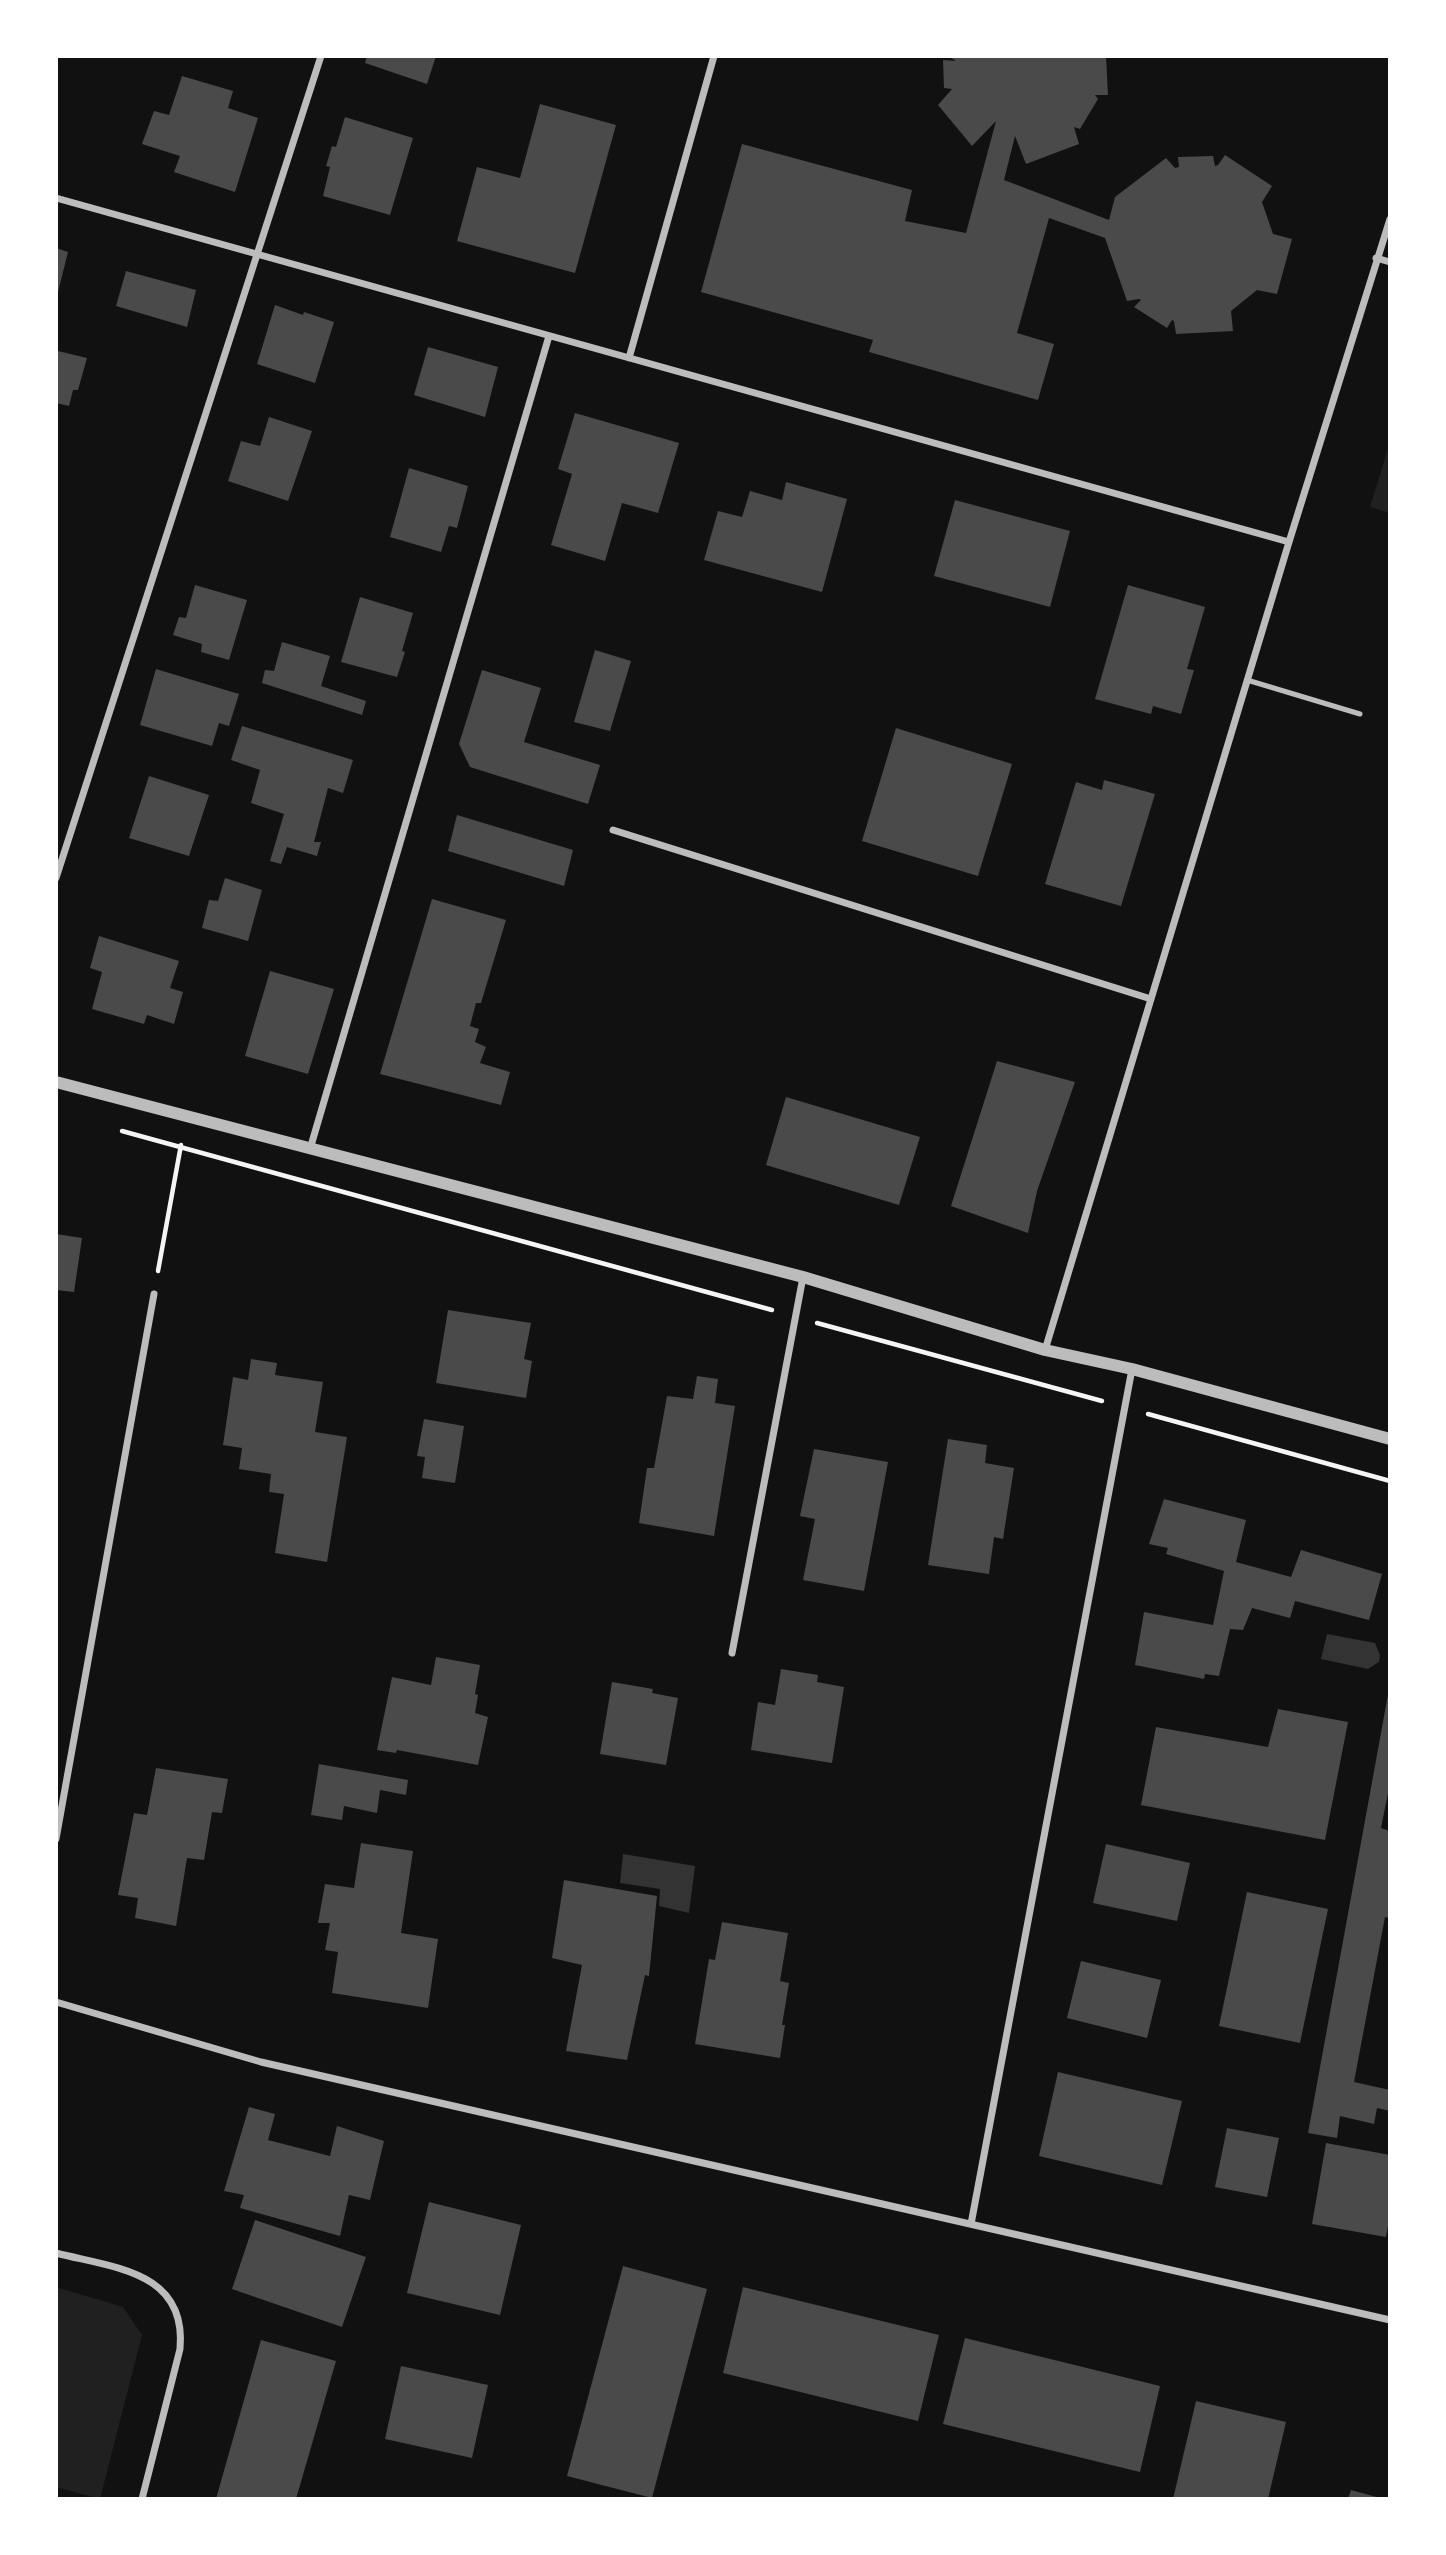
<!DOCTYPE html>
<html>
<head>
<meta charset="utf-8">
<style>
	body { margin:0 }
	#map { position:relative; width:1446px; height:2555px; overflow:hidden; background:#111; font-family:Figtree,sans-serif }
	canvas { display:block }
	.frame { position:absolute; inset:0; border:58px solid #fff; pointer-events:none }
</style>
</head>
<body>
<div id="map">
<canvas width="1446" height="2555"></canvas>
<div class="frame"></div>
</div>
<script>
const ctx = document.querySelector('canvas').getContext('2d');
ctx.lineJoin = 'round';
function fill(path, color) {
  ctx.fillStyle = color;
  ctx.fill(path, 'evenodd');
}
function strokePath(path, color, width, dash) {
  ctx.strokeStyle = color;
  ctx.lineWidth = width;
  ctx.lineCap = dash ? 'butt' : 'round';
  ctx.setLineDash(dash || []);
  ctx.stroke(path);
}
fill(new Path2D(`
	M1390 442V513L1370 507Z
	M56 2287 123 2307 142 2335 100 2499 56 2487Z`), '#202020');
fill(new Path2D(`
	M1327 1634 1375 1643 1380 1655 1379 1662 1368 1669 1321 1659Z
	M623 1854 695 1866 689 1913 659 1906 660 1889 620 1883Z`), '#333');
fill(new Path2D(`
	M367 56H436L427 84 365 63Z
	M948 56H1106L1108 95H1095L1098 99 1080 129 1074 127 1079 144 1026 164 1015 136 1004 180 1109 220 1115 197 1166 158 1175 168 1179 167 1178 157 1213 156 1215 166 1218 165 1225 155 1272 186 1262 202 1273 234 1292 239 1277 294 1257 290 1231 311 1233 331 1176 334 1174 321 1172 320 1167 328 1134 307 1141 300 1139 299 1127 301 1105 238 1049 218 1017 333 1054 344 1038 400 869 352 873 340 701 292 742 144 912 190 905 221 966 233 996 121 972 146 938 105 952 89 944 88 943 60 956 61Z
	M182 76 233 91 228 108 258 118 235 192 174 172 180 156 142 144 154 111 169 115Z
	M540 104 616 125 575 273 457 241 477 167 520 178Z
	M345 117 413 138 390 215 323 196 330 167 326 166 332 146 336 147Z
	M56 248 68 252 57 296 56 295Z
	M126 271 196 290 187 327 116 306Z
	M275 305 303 315 304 312 334 322 315 383 257 364Z
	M428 347 498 367 485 417 414 395Z
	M58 351 87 358 78 390H73L69 406 56 403V358Z
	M575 413 679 443 658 513 622 503 605 561 551 545 572 474 558 469Z
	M269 417 312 431 288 501 228 481 241 441 260 446Z
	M409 468 468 486 457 528 449 526 441 552 390 537Z
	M786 482 847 499 822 592 704 560 718 511 742 517 750 491 782 500Z
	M955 500 1070 531 1050 607 934 576Z
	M195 585 247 600 229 660 201 652 202 644 173 635 179 617 186 618Z
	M1128 585 1205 607 1187 669 1194 670 1181 714 1153 706 1151 714 1095 699Z
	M360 597 413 613 402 651 405 652 397 677 341 662Z
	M282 642 330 656 321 686 366 701 362 715 262 683 265 670 274 671Z
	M595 650 631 661 610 731 574 722Z
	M156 669 239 694 229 726 219 723 212 746 140 725Z
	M482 670 541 688 524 742 600 765 588 804 470 767 459 744Z
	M242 726 353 760 343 793 328 788 314 842H321L317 856 287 847 281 864 270 861 284 814 251 803 260 770 231 760Z
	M896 728 1012 764 978 876 862 841Z
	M149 776 209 795 189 856 129 838Z
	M1104 780 1155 794 1121 906 1045 884 1076 782 1102 790Z
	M457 815 573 850 564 886 448 851Z
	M225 878 262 890 248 941 202 928 209 900 218 901Z
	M432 899 506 920 481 1003H476L470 1026 479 1029 475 1042 486 1047 480 1063 510 1072 501 1105 380 1074Z
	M99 936 179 961 170 988 183 992 174 1024 147 1015 144 1024 92 1009 102 972 90 968Z
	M270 971 334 989 308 1074 245 1056Z
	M997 1061 1075 1082 1037 1191 1028 1233 951 1206Z
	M786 1097 920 1137 899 1205 766 1165Z
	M56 1234 82 1238 74 1292 56 1290Z
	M448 1310 531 1323 524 1359 532 1361 526 1398 436 1383Z
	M251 1359 277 1363 275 1375 323 1382 315 1432 347 1437 327 1562 275 1553 284 1494 269 1492 271 1474 239 1469 242 1448 223 1445 233 1377 248 1380Z
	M697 1376 718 1379 715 1403 735 1406 714 1536 639 1523 647 1468H654L667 1396 693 1399Z
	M424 1419 464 1426 455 1483 422 1478 425 1457 417 1456Z
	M948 1439 987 1445 985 1463 1014 1468 1003 1539 994 1537 989 1574 928 1565Z
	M814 1449 888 1462 864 1591 803 1580 815 1519 800 1516Z
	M1164 1499 1246 1520 1236 1562 1291 1577 1301 1550 1382 1574 1369 1620 1295 1601 1290 1618 1252 1608 1243 1630 1230 1629 1219 1676 1205 1674 1204 1679 1135 1665 1144 1612 1213 1625 1224 1571 1166 1554 1168 1548 1149 1544Z
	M436 1657 480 1665 475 1694 478 1695 475 1713 488 1717 478 1765 397 1750 396 1753 377 1750 392 1677 431 1685Z
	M781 1669 818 1675 817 1682 844 1687 832 1763 751 1750 758 1702 775 1705Z
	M612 1682 653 1689 652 1693 678 1698 666 1765 600 1754Z
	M1389 1689 1390 1783 1381 1828 1390 1831V1918L1385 1917 1354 2082 1390 2090V2111L1377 2108 1374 2124 1340 2116 1337 2138 1308 2133Z
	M1278 1709 1348 1722 1325 1840 1141 1805 1156 1727 1268 1747Z
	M319 1764 408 1780 406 1795 380 1790 377 1813 344 1806 342 1820 311 1815Z
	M156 1768 228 1779 222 1813 212 1812 204 1860 187 1858 176 1926 135 1918 138 1898 118 1895 134 1813 147 1815Z
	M361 1843 413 1851 401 1933 438 1939 428 2008 332 1993 338 1952 325 1950 330 1923H318L325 1884 354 1888Z
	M1106 1844 1190 1863 1177 1921 1093 1903Z
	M564 1880 657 1896 649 1976 645 1975 627 2060 566 2051 582 1965 552 1958Z
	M1247 1892 1328 1909 1300 2043 1219 2026Z
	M722 1922 788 1933 780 1981 789 1983 782 2025H785L780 2058 695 2044 709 1959 715 1960Z
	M1081 1961 1161 1980 1147 2038 1067 2018Z
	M1058 2072 1182 2101 1162 2185 1039 2156Z
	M249 2107 275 2114 268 2140 330 2156 337 2126 384 2141 370 2200 349 2195 340 2236 240 2208 244 2195 224 2191Z
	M1227 2128 1279 2138 1267 2197 1215 2187Z
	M1326 2143 1390 2155V2215L1386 2237 1312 2224Z
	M429 2202 521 2225 500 2315 407 2293Z
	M255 2220 366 2257 342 2327 232 2289Z
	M623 2266 707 2289 652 2498 567 2476Z
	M743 2287 939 2335 918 2421 723 2373Z
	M965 2338 1160 2386 1140 2472 943 2424Z
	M261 2340 336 2361 296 2499H216Z
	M401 2366 488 2385 472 2458 385 2439Z
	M1196 2401 1286 2422 1268 2499H1173Z
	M1351 2490 1380 2498V2499H1348Z`), '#4a4a4a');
strokePath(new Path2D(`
	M122 1131 772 1310
	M158 1271 181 1145
	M817 1323 1102 1401
	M1148 1414 1390 1481`), '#f5f5f5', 4.5);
strokePath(new Path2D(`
	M1247 680 1360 714`), '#bcbcbc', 5);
strokePath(new Path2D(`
	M56 198 1289 542
	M1376 258 1390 262
	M629 358 714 56
	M613 830 1151 999
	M56 878 321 56
	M310 1149 549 336
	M1045 1350 1289 542 1390 219
	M732 1653 803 1277
	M56 1839 154 1294
	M56 2002 261 2062 1390 2320
	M971 2224 1132 1369
	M56 2253C114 2268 187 2271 180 2349L142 2499`), '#bcbcbc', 7);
strokePath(new Path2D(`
	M56 1082 803 1277 1045 1350 1132 1369 1390 1439`), '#bcbcbc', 12);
</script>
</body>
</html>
